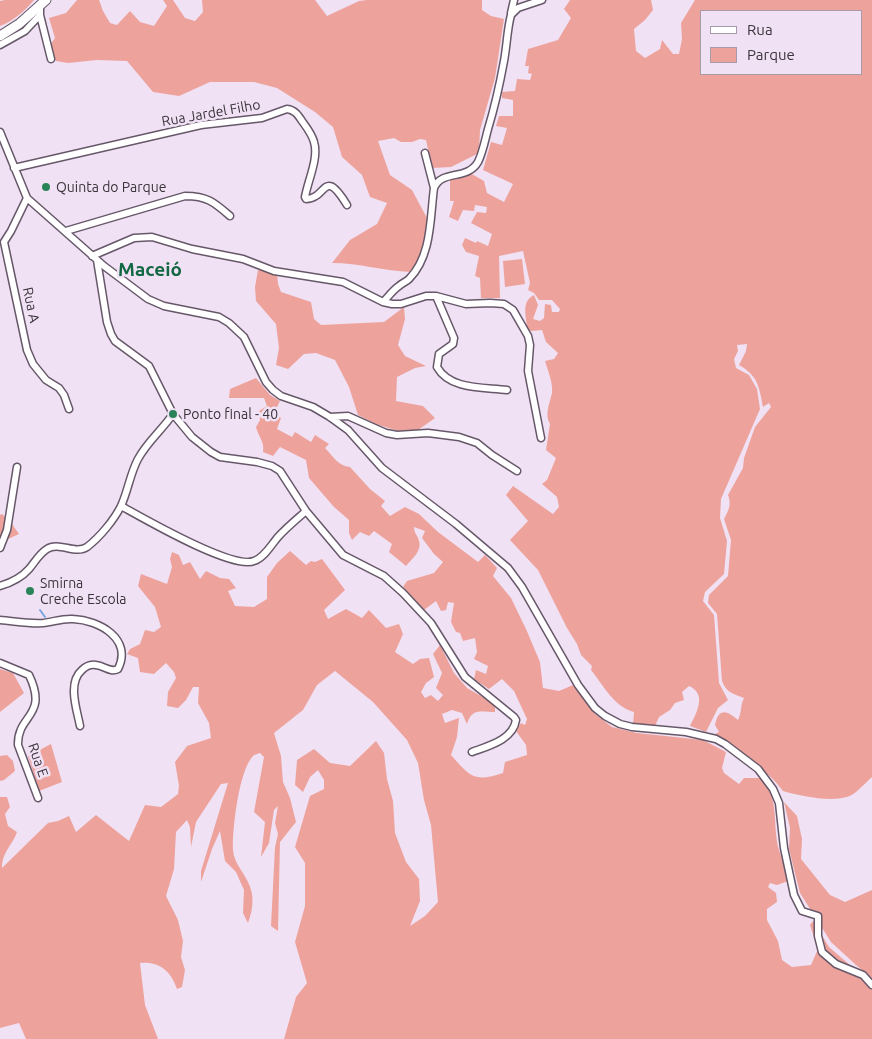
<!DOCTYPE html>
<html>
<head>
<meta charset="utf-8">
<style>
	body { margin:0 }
	#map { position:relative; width:872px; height:1039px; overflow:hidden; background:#f1e1f4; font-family:Ubuntu,sans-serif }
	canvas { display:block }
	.legend { position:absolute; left:700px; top:10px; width:162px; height:65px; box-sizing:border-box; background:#f1e1f4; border:1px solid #a79baa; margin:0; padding:6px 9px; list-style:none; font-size:15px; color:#39333a }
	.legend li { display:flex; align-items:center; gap:10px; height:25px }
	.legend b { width:25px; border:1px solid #a79baa }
</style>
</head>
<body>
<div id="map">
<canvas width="872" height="1039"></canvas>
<ul class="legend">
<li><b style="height:6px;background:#fff"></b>Rua</li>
<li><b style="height:14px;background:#eda39c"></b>Parque</li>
</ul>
</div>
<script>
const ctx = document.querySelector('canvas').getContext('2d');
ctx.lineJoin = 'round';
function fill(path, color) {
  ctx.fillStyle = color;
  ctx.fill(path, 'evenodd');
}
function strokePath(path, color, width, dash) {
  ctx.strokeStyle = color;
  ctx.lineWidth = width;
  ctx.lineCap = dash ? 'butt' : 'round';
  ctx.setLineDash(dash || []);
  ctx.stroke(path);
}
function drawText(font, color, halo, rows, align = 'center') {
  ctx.font = font + ' Ubuntu,sans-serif';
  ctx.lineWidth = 5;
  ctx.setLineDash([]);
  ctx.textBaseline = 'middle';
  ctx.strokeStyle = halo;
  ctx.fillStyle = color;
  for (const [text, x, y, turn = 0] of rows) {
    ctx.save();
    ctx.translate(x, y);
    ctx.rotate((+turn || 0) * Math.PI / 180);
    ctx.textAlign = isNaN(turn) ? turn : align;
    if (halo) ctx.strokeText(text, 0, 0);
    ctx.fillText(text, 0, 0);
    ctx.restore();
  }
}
fill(new Path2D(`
	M5 0H34C25 11 13 21 0 26V1Z
	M77 0H99L103 11 110 23 117 25 130 11 140 22 154 26 167 6 163 0H173L185 18 195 21 203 12 202 0H315L327 16 359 1 367 0H482V10L491 16 504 19 495 78 480 130 479 153 451 167 432 168 426 140 420 139 412 142H401L394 138 378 141 390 175 412 190 428 220 425 251 411 272C384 271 359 263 332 263L350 240 377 224 387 203 370 197 362 175 342 157 333 127 315 112 277 88 254 82H210L179 96 153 92 127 61 97 60 68 63 56 61 50 45 55 38 49 18 66 13Z
	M570 0H651L653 10 645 20 634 29 636 51 645 58 660 49 662 40 673 54H679L682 39 681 23 695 0H872V777C865 783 855 795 847 797 829 802 800 796 783 791 768 769 735 751 713 735L719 732 715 725C719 706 728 712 738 720 742 713 740 705 744 698 733 694 726 692 722 681L717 614 708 603 709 595 728 576 731 540 724 519C728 511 732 505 728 495L743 468 744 458 755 427 771 407 769 403 763 407C759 386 758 376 739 365L746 351 747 344 737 345 738 351 734 359 736 368 749 375 757 389 760 409 721 499 720 518 727 541 724 574 705 592 703 601 714 615 719 683 728 700 718 708 706 732 690 726C697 712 707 694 689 686L682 692 684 700 675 703 670 710 659 717 655 726H633L634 712C613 706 604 686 591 670L592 666 581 655 577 644 567 628 538 570 510 540 528 521 506 495 513 486 553 514 559 507 557 497 542 484 547 480 556 458 546 450 550 424C544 415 550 402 552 393 553 383 548 371 545 361L554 359 558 353 546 342 542 330 531 331 527 329C527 317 520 302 534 295L538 305 533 319 540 321 544 318 545 304 551 305 552 312H559L560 309 552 300H539L534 293 528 290 530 283 523 251 499 256 500 298H481L480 278 475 276 479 256 466 252 462 245 465 238 476 243 477 241 488 246 492 234 471 223 477 212 486 213 487 207 475 205 474 211 463 210 458 221 449 217 454 201H450V180L470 173 484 181 487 193 504 202 513 184 483 170 491 142 502 145 507 128 496 126 499 116H513V100L502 98V92L515 91 517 79 530 80 532 74 528 73 529 66H525L528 49 558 40 571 18 564 9ZM701 11H861V74H701Z
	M522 259 525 284 505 287 503 261Z
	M258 270 277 273 278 284 281 292 311 302 314 319 321 325 384 322 404 307 405 319 398 345 405 356 426 366 415 368 397 377 396 401 423 406 435 418 411 435 376 424 358 415 349 387 335 360 316 353 304 354 288 369 276 365 279 348 276 324 256 301 255 287Z
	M256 378 270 395 280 401 274 413 281 418 277 429 292 437 295 432 311 442 315 435 329 444 325 448C333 456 338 466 350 467L370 489 385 501 381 506 390 516 405 507 419 514 438 532 478 562 485 555 497 568 493 576 511 598 526 629 540 662 543 688 559 691 573 685 595 714 612 727 637 733 703 740 726 752 722 768 724 773 739 784 744 778H762C780 800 772 825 779 850 782 860 787 870 791 880L777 885 770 883 768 887 776 893 777 902 767 909V920L778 941 782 960 792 967 811 965 818 949 810 925 813 921 829 947 872 984V1039H284L296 997 307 983 295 942 305 906V863L295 847 310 796 324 789V780L318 770 310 777 303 792 295 785 297 760 314 749 330 763 350 766 376 741 384 753 387 779 393 801 395 833 406 862 419 879 420 901 410 926 425 916 438 902 431 825 424 800 418 763 407 740 373 702 335 671 317 685 303 710 274 733 281 756 283 782 290 798 296 822 280 842 278 931 271 926 275 847 278 834 275 823 278 806 274 810 269 843 261 857 265 822 254 812 264 757 260 753C258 754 255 754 253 756 239 770 232 830 233 850 234 863 243 871 248 882 255 896 253 909 248 923L243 913 244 890 236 872 225 861 220 831 212 849 201 882V871L228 783 221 784 196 822 191 847 190 827 187 820 176 832 174 869 166 896 178 920 183 941 181 957 185 970 182 987 177 989C171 971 159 961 140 963L145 1005 158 1039H26L19 1023 0 1028V797H7L10 807 5 814 8 826 17 832C12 846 2 852 2 868L48 823 58 821 69 816 76 832 96 815 129 841 145 805 161 807 178 794 179 786 175 762 187 746 211 738 209 723 198 703 199 687H193L186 700 178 708 167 706 168 692 176 678 174 672 166 663 154 674 140 672 138 658 127 654 130 649 140 644 145 630 154 632 161 627 155 607 138 586 141 574 167 584 172 567 170 559 172 552 179 555 183 565 190 562 200 579 206 571 220 578 229 579 236 588 228 591 235 606 254 607 267 599V577L277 563 290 551 306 565 311 561 315 562 322 559 345 590 324 610 328 619 346 609 362 618 369 610 386 628 399 624 403 634 395 652 413 664 420 659 429 658 434 677 426 683 421 692 425 698 431 695 438 701 443 695 436 688 442 673 433 654 440 645 454 673 467 688 495 704V712C480 712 472 708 467 724L462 713 452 710 442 714 445 723 459 718 457 737 451 755C470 776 473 783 503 773L505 762 527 755 526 745 516 731 521 723 525 725 527 719 514 691 502 679 489 689 474 679 476 670 486 674 488 666 474 659 477 652 475 638 463 641 460 633 456 632 451 622 454 603 448 602 446 610 441 611 436 601 424 610 403 587 407 581 434 573 443 562 434 554 422 538 425 531 414 527C414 534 418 535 419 541 422 551 412 559 406 566L389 552 392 544 374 531 369 536 360 532 352 540 349 533V520L334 507 309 478 306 460 280 447 273 456 263 452C265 442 258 436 256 427L260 420 259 411 267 406 264 398H229L230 389Z
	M2 514 12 524 19 534 6 540 0 545V515Z
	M0 669 13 673 24 693 0 712Z
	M51 744 62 782 39 791 28 756Z
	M7 755 13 761 15 771 4 780 0 781V756Z
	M784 802 797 816 802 839 801 859 830 895 845 902 872 890V978L856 965 831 942 800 893 789 849 790 828Z`), '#eda39c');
strokePath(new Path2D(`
	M40 610 45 617`), '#7aa5df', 2);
const minor = new Path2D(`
	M40 6V15L51 59
	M511 13 514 0
	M0 45 25 31 40 15
	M0 132 27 198 104 266 148 299 164 306 219 317 229 323 244 337 266 382 273 390 281 396 313 407 330 417 348 430 382 468 456 524 508 568 522 587 578 685 595 708 605 716 620 724 632 727 686 732 716 739 725 744 758 769 773 789 779 803 784 848 794 895 802 911 818 916V936L822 952 836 964 863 975 872 985
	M425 153 434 188
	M14 168 201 125 262 118 287 109C295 110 298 115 302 121 307 128 312 134 314 142 319 158 308 180 305 197L306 199C327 199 323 166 347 205
	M27 198 11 231 4 242 27 350 33 364 46 380 59 388 64 395 69 409
	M66 231 185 196C207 196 214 202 230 216
	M92 256 134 238 152 237 192 249 243 259 274 271 343 282 383 302 392 304H401L426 296H436L466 304 490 303 504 304 513 310 528 336 530 345 528 371 541 438
	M97 260 107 322 111 334 115 341 149 366 173 414 192 437 211 452 220 457 257 462 272 466 280 471 306 511 343 555 384 576 403 593 431 623 465 677 514 717 516 720C513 740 488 746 472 752
	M436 296 454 338 453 344 439 354 437 367C450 390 483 387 507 390
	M383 302C388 297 393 290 399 286 402 283 406 282 409 279 432 256 430 218 434 188 442 169 467 181 478 162 483 152 485 140 488 129 495 106 500 83 504 61 507 45 507 30 511 15L518 8 542 0
	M330 417 348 416 386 433 397 435 428 433 459 437 477 443 492 455 517 471
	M121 506C143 518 232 570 254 561 264 558 271 545 278 537 286 528 297 519 306 511
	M0 548 7 530 17 467
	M0 586C10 583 22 577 29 569 35 562 39 554 47 549 59 541 75 555 87 547 100 537 114 520 121 506 128 491 130 474 138 459 147 442 162 430 173 414
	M0 620C14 621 29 624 43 623 53 622 63 618 73 619 99 620 133 639 118 669 110 673 105 666 96 665 91 664 86 666 82 670 67 683 77 710 80 726
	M0 663 29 675C49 717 17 714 18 745L38 798`);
const secondary = new Path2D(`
	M0 36 19 24 46 0`);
strokePath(minor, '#665869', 9);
strokePath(secondary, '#665869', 11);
strokePath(minor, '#fff', 6);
strokePath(secondary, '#fff', 9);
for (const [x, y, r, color] of [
	[46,187,5,"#2b8459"],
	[173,414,5,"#2b8459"],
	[30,591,5,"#2b8459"]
]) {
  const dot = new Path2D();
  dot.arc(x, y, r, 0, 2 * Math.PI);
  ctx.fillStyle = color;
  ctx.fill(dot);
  strokePath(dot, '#f1e1f4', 2);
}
drawText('14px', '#39333a', '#f1e1f4', [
	["Rua Jardel Filho",211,113,-10],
	["Rua A",31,305,78],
	["Rua E",38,760,71]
]);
drawText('14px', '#39333a', '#f1e1f4', [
	["Quinta do Parque",56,187],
	["Ponto final - 40",183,414],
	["Smirna",40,583],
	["Creche Escola",40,599]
], 'left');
drawText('bold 19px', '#116842', '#f1e1f4', [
	["Maceió",150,270]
]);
</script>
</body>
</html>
